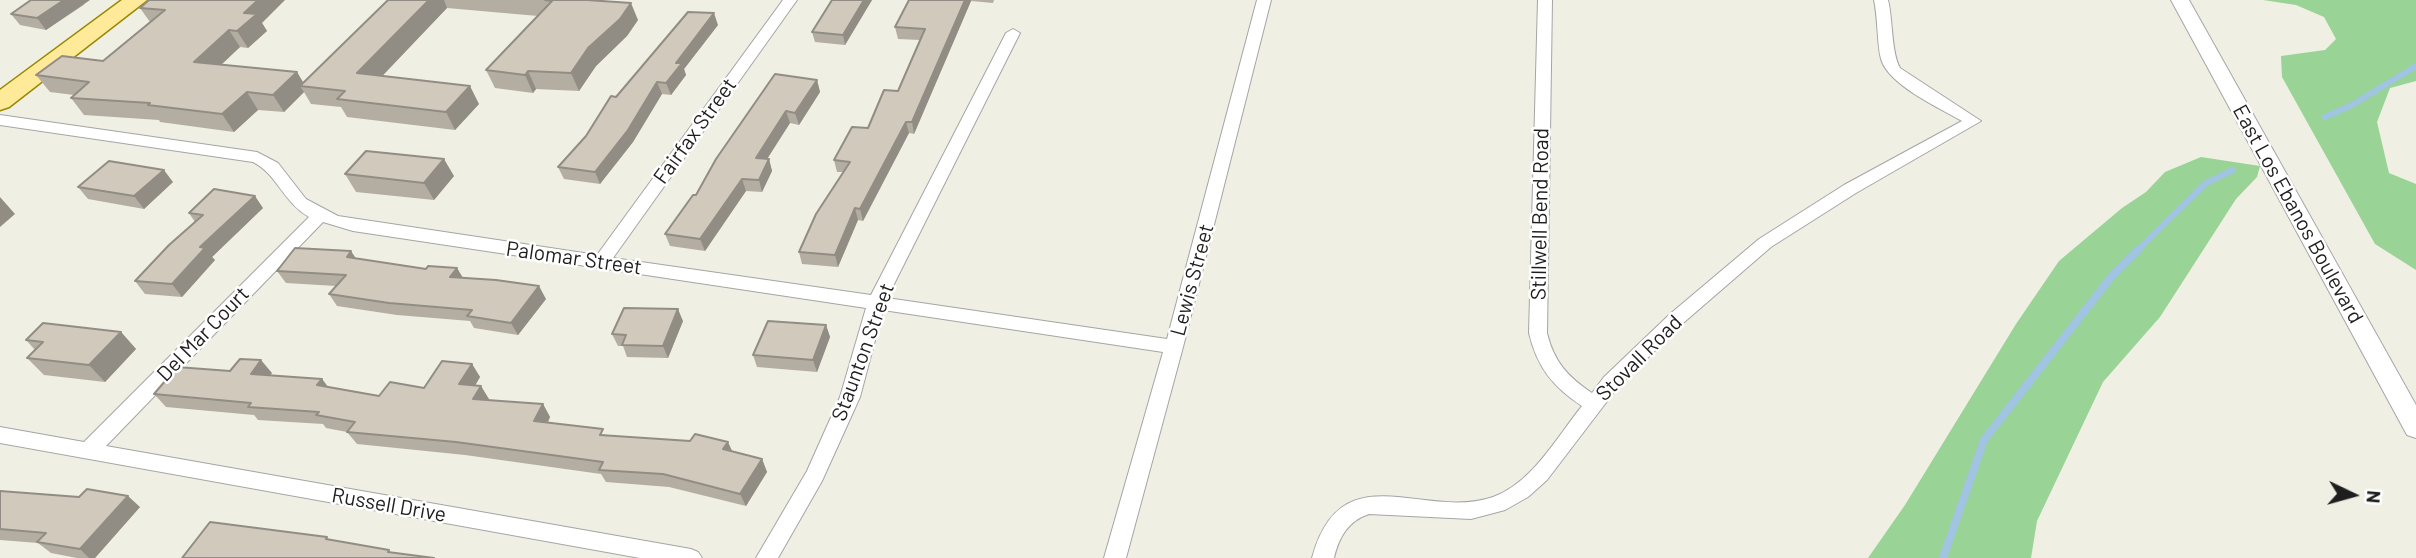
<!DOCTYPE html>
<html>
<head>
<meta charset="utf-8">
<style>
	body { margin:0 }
	#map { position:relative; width:2416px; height:558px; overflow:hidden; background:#f0efe4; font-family:Barlow,sans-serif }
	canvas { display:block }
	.north { position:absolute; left:2318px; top:460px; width:70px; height:70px; -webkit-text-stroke:5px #fff; paint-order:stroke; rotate:95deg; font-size:19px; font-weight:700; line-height:28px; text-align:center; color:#1e1e1e }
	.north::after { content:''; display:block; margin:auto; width:24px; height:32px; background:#1e1e1e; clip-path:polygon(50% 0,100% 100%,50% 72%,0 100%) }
</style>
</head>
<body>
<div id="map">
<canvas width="2416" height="558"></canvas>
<div class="north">N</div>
</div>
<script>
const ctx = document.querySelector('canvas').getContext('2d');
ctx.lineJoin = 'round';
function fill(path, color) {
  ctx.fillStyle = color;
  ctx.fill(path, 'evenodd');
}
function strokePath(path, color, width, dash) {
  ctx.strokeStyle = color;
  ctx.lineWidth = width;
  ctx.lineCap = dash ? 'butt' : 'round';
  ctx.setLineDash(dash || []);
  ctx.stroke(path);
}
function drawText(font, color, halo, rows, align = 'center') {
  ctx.font = font + ' Barlow,sans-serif';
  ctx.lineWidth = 5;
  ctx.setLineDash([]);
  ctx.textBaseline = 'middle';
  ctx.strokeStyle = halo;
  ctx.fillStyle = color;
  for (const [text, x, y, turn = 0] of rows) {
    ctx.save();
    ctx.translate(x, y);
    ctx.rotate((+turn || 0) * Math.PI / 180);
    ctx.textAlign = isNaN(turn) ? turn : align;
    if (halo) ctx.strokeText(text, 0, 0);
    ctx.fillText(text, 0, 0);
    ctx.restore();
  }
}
fill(new Path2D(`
	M2263 0H2416V81L2390 88 2377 122 2389 173 2416 184V270L2375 244 2282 77 2281 56 2325 50 2336 39 2324 17 2296 5Z
	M2201 157 2260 166 2257 177 2236 199 2160 317 2103 382 2037 521 2031 558H1868L1905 505 2016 324 2059 261 2122 208 2146 192 2165 172Z`), '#99d395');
strokePath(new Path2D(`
	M2325 117 2352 105 2416 66
	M2137 251 2206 183 2233 170`), '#a0c4e2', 6);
strokePath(new Path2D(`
	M1943 558 1984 440 2112 276 2139 249`), '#a0c4e2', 8);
const minor = new Path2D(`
	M783 0H797L613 258 871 295 1006 33 1013 29 1020 33 887 298 1167 339 1257 0H1271L1183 347 1126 558H1104L1163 352 883 310 860 397 822 481 778 558H756L807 471 840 397 866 308 353 231 323 222 106 446 691 549 698 552 702 558H640L0 443V427L84 442 309 217C283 202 277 174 253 162L0 125V115L257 152 278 163 306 199 338 216 597 255Z
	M1538 0H1552L1547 333C1554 362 1568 377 1592 393L1604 377 1670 314 1759 239 1844 185 1962 121C1940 108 1888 85 1881 59 1877 44 1878 18 1874 0H1888C1893 20 1891 51 1900 68L1981 121 1856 193 1771 247 1682 324 1618 387 1547 480 1528 497 1505 510 1471 519 1369 514C1348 521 1339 537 1334 558H1312C1341 451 1424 521 1493 497 1532 483 1557 437 1582 406 1553 387 1537 367 1529 333Z`);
const tertiary = new Path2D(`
	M2171 0H2189L2416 405V438L2407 435Z`);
const primary = new Path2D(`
	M122 0H147L9 107 0 110V90Z`);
strokePath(minor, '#a5a5a5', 2);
strokePath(tertiary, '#a5a5a5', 2);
strokePath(primary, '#980', 3);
fill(minor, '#fff');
fill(tertiary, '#fff');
fill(primary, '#ffea9a');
fill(new Path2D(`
	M149 0 262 23 267 31 248 48 240 47 221 65 297 72 303 83 388 0H603V1L638 20 627 36 596 66 579 91 536 89 533 93 495 88 486 70 538 16 447 8 382 76 479 104 455 130 347 117 341 107 311 104 304 92 284 112 258 110 234 132 160 122 159 120 84 115 71 98 74 95 50 92 36 75 103 61 150 22 140 8Z
	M832 0H872L845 45 815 42 812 32Z
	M909 0H994L993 3 971 1 914 134 909 133 863 221 858 220 838 267 802 264 799 252 843 172H837L834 160 868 128 898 91 920 40 898 39 895 27Z
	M85 4 46 30 20 25 11 14Z
	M718 25 684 69 686 75 671 95 662 94 633 142 600 184 564 179 558 167 586 136 616 97Z
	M817 80 820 92 799 125 790 123 767 159H769L772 171 762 192 746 191 705 251 670 246 665 234 696 195Z
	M345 174 454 176 434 200 356 192Z
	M173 182 144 209 88 199 78 187Z
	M263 208 212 257 215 260 182 297 145 294 135 281 195 222 189 213Z
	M357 259 426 269 457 268 463 278 546 299 518 335 474 328 470 321 397 315 337 306 329 294 336 286 286 283 277 271Z
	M683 321 668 358 627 357 623 346H618L612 334Z
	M826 325 830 337 817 372 757 367 753 355Z
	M121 332 136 349 105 382 44 375 27 358 35 350 26 340Z
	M472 364 480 377 475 386H481L488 400 543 404 550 417 548 423 606 435 732 452 762 459 767 472 746 506 669 487 606 482 601 474 465 455 357 444 347 432 326 428 323 424 258 420 254 415 166 407 154 394 230 371 272 373 270 375 322 379 328 387 379 396 424 388Z
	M0 491 140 507 95 558H77L51 553 38 543 0 540Z`), '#b4aea2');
fill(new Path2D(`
	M64 0H90L46 30 37 18Z
	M258 0H285L262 23 267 31 248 48 237 31 244 13Z
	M429 0H444L447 8 368 91 357 73Z
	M864 0H872L845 45 843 35Z
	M965 0H971V1L914 134 912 122Z
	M631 3 638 20 627 36 596 66 579 91 571 73 588 48Z
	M714 13 718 25 684 69 686 75 671 95 666 83 676 63Z
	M229 30 240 47 206 79 194 62Z
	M528 71 536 89 533 93 525 75Z
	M297 72 306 87 300 86 304 92 284 112 273 95Z
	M817 80 820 92 799 125 795 113Z
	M657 82 662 94 633 142 600 184 595 172Z
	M470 86 479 104 455 130 446 112Z
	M247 92 258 110 234 132 222 114Z
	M786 111 790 123 760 170 756 158Z
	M906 122 909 133 863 221 860 209Z
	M444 159 454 176 434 200 424 183Z
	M769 159 772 171 762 192 759 180Z
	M164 170 173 182 144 209 134 196Z
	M742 179 746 191 705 251 700 239Z
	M255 196 263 208 212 257 215 260 182 297 172 284 200 247Z
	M0 197 15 214 0 227Z
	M855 208 858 220 838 267 835 255Z
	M351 251 359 263 347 257Z
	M457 268 464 280 450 277Z
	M539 286 546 299 518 335 511 323Z
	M678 309 683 321 668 358 663 346Z
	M826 325 830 337 817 372 813 360Z
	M121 332 136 349 105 382 89 365Z
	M261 360 272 373 261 387 251 374Z
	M472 364 480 377 468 397 459 384Z
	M322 379 331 391 317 385Z
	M481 386 489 399 481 412 473 399Z
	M543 404 550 417 541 434 534 421Z
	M728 442 734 455 723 449Z
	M762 459 767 472 746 506 740 494Z
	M128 496 140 507 95 558H89L80 549Z`), '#928d84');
const building = new Path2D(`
	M31 0H64L37 18 11 14Z
	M149 0H258L244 13 257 14 237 31 229 30 194 62 297 72 273 95 247 92 222 114 148 105 150 103 71 98 89 82 36 75 62 56 103 61 165 10 140 8Z
	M388 0H429L357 73 470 86 446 112 337 99 345 91 300 86Z
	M545 0H587L631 3 620 19 588 48 571 73 528 71 525 75 486 70 552 1Z
	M832 0H864L843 35 812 32Z
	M909 0H965L912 122H906L860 209 855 208 835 255 799 252 816 214 850 162 834 160 852 127 868 128 884 90 898 91 925 29 895 27Z
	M688 12 714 13 676 63H682L666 83 657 82 628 130 595 172 558 167 586 136 611 96 616 97Z
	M775 74 817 80 795 113 786 111 756 158 769 159 759 180 742 179 700 239 665 234 693 195H696L716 159Z
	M366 151 444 159 424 183 345 174Z
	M109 161 164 170 134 196 78 187Z
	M214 189 255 196 200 247 205 248 172 284 135 281 169 245 203 215 189 213Z
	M295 248 351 251 347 257 426 269 428 266 457 268 450 277 496 280 539 286 511 323 467 316 472 310 389 303 329 294 346 275 277 271Z
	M624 308 678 309 663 346 622 345 626 335 612 334Z
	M768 321 826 325 813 360 753 355Z
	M43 323 121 332 89 365 27 358 43 342 26 340Z
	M240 359 261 360 251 374 322 379 317 385 379 396 390 382 424 388 442 361 472 364 459 384 481 386 473 399 543 404 534 421 603 429 600 435 690 441 695 434 728 442 723 449 762 459 740 494 663 474 599 470 603 462 456 442 347 432 355 422 316 415 319 412 248 407 251 403 154 394 177 367 230 371Z
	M87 489 128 496 80 549 37 542 46 533 0 529V491L79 497Z
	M210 522 327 537 326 539 389 550 388 552 434 558H182Z`);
fill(building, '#d1cabc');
strokePath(building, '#928d84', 2);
drawText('21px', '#1e1e1e', '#fff', [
	["Fairfax Street",695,131,-54],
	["Stillwell Bend Road",1540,214,-89],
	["East Los Ebanos Boulevard",2298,214,61],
	["Palomar Street",574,258,8],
	["Lewis Street",1192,280,-75],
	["Del Mar Court",203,334,-46],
	["Staunton Street",863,352,-70],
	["Stovall Road",1639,358,-45],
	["Russell Drive",389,505,10]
]);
</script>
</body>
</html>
